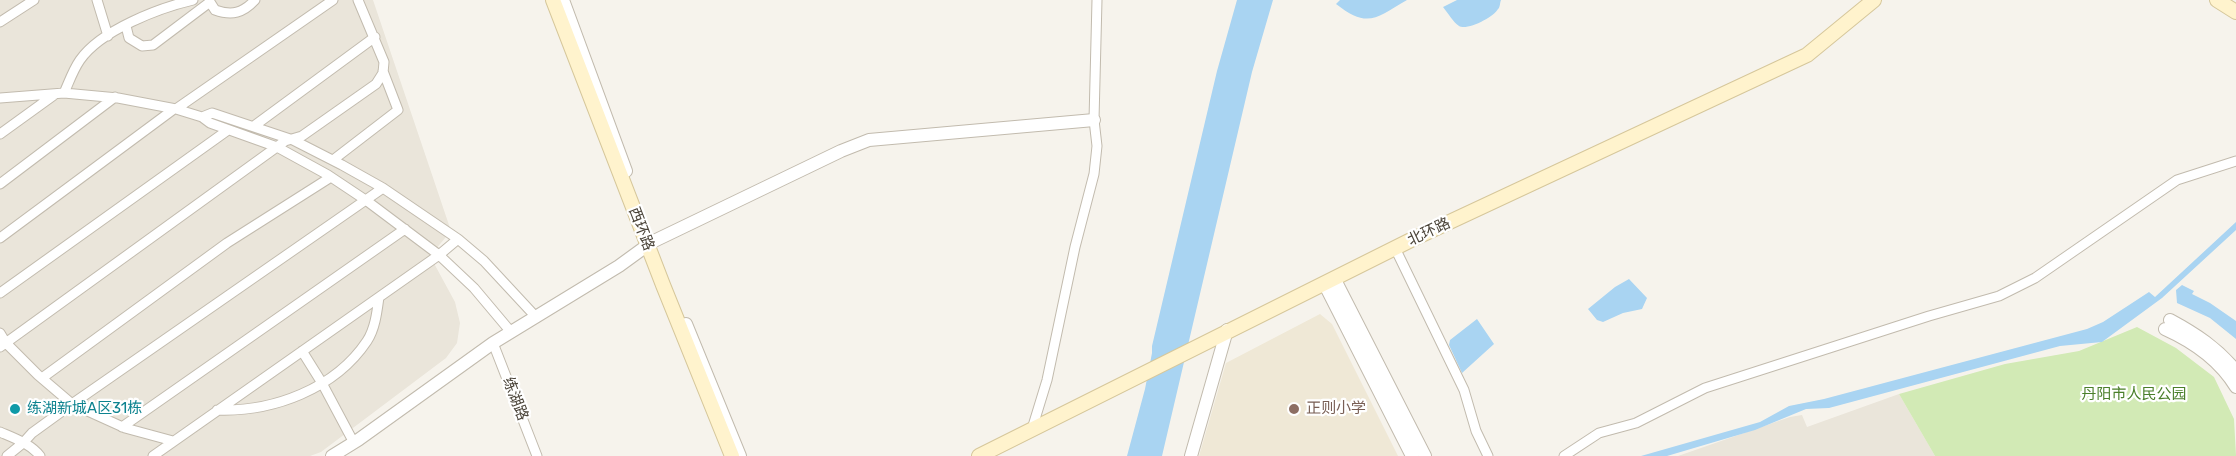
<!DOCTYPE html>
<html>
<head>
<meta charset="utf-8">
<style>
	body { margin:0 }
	canvas { display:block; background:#f6f3ec }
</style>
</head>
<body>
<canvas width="2236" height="456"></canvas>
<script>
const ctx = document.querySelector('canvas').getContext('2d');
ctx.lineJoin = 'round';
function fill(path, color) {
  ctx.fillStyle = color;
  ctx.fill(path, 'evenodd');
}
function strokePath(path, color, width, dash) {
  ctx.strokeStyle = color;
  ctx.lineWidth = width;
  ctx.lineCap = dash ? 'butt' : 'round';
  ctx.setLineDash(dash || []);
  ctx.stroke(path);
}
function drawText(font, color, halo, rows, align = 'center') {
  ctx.font = font + ' Rubik,"Noto Sans SC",sans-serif';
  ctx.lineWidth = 4.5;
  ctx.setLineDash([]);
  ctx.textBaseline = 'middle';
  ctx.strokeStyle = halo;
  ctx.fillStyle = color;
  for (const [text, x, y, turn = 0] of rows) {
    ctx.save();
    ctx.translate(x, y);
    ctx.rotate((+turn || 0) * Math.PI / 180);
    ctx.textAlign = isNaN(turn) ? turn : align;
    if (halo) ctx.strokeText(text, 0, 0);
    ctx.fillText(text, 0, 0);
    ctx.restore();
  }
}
fill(new Path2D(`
	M0 0H373L451 231 430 256 455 302 460 323 457 343 446 358 321 452 310 456H0Z
	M1899 394 1935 456H1678L1790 417 1802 415 1807 427Z`), '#eae5da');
fill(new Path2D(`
	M1320 314 1332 324 1398 456H1199L1226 363Z`), '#efe8d6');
fill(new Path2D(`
	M2137 327 2176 348 2214 377 2234 419 2236 456H1935L1899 394 2005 364 2079 351Z`), '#d2eab5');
fill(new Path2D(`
	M1237 0H1273L1252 72 1162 456H1127L1145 389 1152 353V346L1217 71Z
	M1340 0H1407C1376 18 1368 29 1336 4Z
	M1457 0H1501C1500 2 1500 8 1498 9 1494 17 1467 31 1459 26 1453 22 1448 13 1443 7Z
	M2236 222V230L2162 298 2102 342 2060 346 1829 408 1806 409 1755 430 1667 456H1641L1760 422 1789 406 1824 399 2087 329 2103 322 2149 292 2155 297Z
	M1629 279 1647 298 1642 309 1623 313 1603 322 1597 320 1588 309 1615 287Z
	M2182 285 2194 291 2192 294 2210 303 2236 321V339L2210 318 2177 303 2176 290Z
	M1477 319 1494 344 1462 373 1449 345 1450 340Z`), '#a9d4f2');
const minor = new Path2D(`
	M97 0 108 36
	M0 22 34 0
	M126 26 129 38 142 46 153 45 210 2 215 10C232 16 243 13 255 0
	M64 93C69 82 73 70 80 60 101 30 159 8 193 0
	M0 98 64 93 118 98 176 109 202 117 210 123 277 147 328 175 367 201 439 255 474 288 511 332
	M176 109 333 0
	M202 117 212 113 293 140 342 165 383 188 458 239 484 261 536 317
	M254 126 375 37
	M0 134 54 95
	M333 160 398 110 383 71
	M0 184 115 97
	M0 238 174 109
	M1395 248 1464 390 1476 431 1488 456
	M0 293 228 130
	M0 333 6 343 38 375 72 404 125 428 173 441
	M493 343 537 456
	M0 347 285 141 302 136 376 84 383 73 384 62 358 0
	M302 351 322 383 354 443
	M42 378 227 243 331 177
	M217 410C273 412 335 389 367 341 375 329 377 312 379 297
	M122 427 405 229
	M1032 429 1047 380 1075 247 1094 174 1097 146 1094 120 1097 0
	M0 432C14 438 31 444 40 456
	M7 456 23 443 32 433 72 404 383 188
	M153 456 439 255 458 239
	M1564 456 1599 433 1636 423 1705 388 1929 316 1999 296 2035 278 2177 180 2236 161`);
const tertiary = new Path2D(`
	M563 0 626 171
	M1334 278 1425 456
	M1324 283 1412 456
	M2170 320C2196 334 2217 348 2236 371
	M686 324 740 456
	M2165 329C2194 342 2219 359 2236 387
	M332 456 358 440 493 343 619 266 652 242 841 151 869 140 1094 120
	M1191 456 1227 330`);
const secondary = new Path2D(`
	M553 0 663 285 732 456
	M2217 0 2236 12
	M979 456 1411 240 1807 55 1874 0`);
strokePath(minor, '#c2bbae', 11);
strokePath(tertiary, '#c2bbae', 14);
strokePath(secondary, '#d6c79b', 16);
strokePath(minor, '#fff', 9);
strokePath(tertiary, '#fff', 12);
strokePath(secondary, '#fff3cd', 14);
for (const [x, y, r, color] of [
	[15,409,6,"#0f9aa8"],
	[1294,409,6,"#8d6e63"]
]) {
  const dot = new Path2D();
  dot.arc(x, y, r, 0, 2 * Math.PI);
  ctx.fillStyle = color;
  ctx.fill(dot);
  strokePath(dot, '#fff', 2);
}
drawText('15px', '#4b4439', '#fff', [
	["西环路",641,229,69],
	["北环路",1429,232,-25],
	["练湖路",515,399,69]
]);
drawText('15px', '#4a7f2a', '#fff', [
	["丹阳市人民公园",2134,395]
]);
drawText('15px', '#0d838f', '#fff', [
	["练湖新城A区31栋",27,409]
], 'left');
drawText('15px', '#785e54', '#fff', [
	["正则小学",1306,409]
], 'left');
</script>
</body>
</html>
